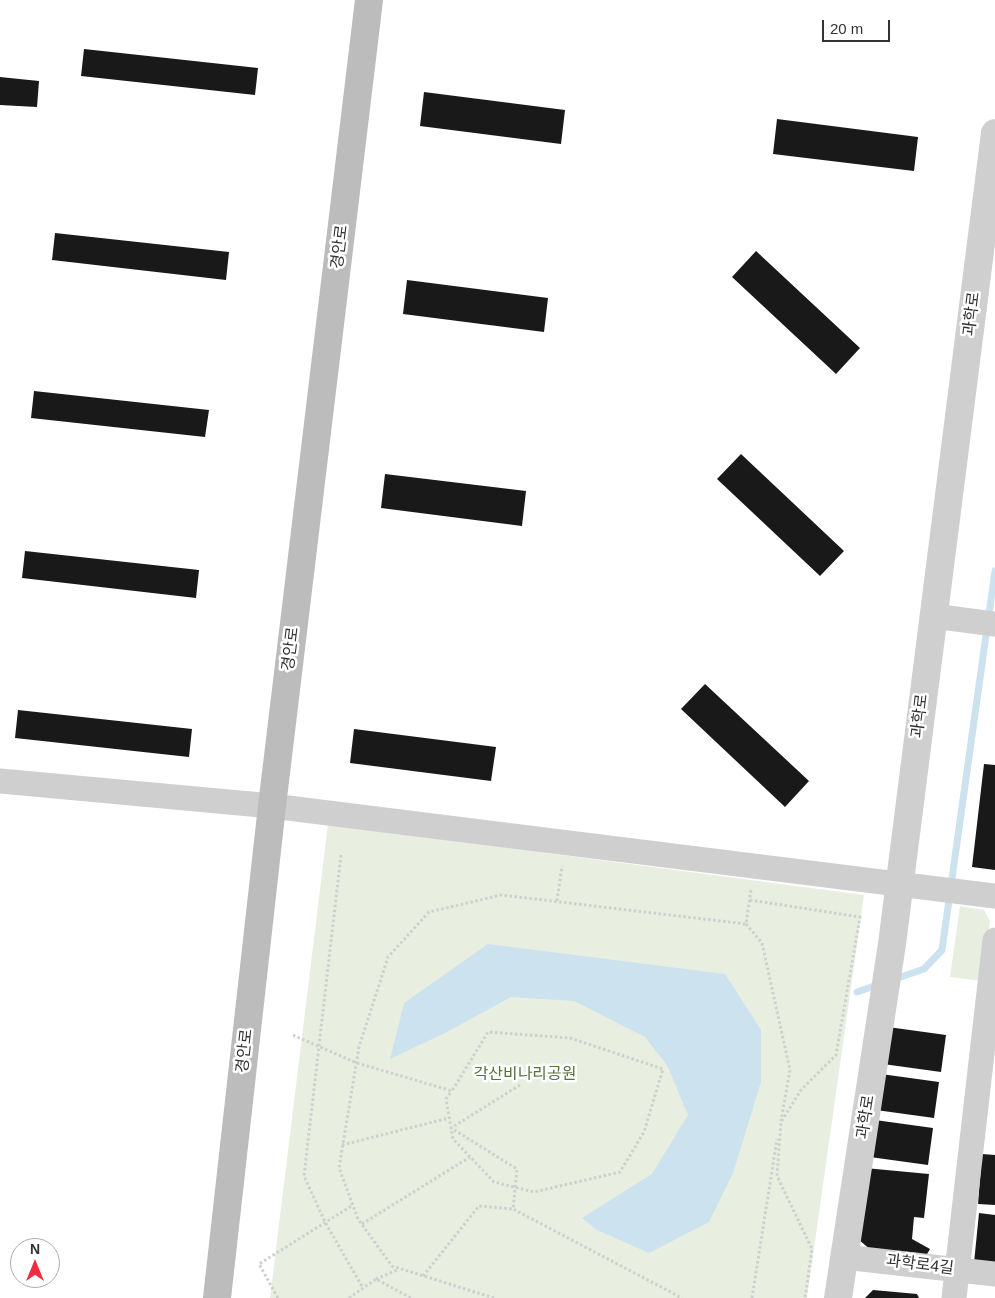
<!DOCTYPE html>
<html>
<head>
<meta charset="utf-8">
<style>
	body { margin:0 }
	#map { position:relative; width:995px; height:1298px; overflow:hidden; background:#fff; font-family:Arial,sans-serif }
	canvas { display:block }
	.north { position:absolute; left:10px; top:1238px; width:50px; height:50px; box-sizing:border-box; background:#fff; border:1px solid #adadad; border-radius:50%; rotate:0deg; font-size:14px; font-weight:700; line-height:20px; text-align:center; color:#323232 }
	.north::after { content:''; display:block; margin:auto; width:18px; height:22px; background:#f02d3f; clip-path:polygon(50% 0,100% 100%,50% 72%,0 100%) }
	.scale { position:absolute; left:822px; top:20px; width:68px; height:22px; box-sizing:border-box; border:2px solid #323232; border-top:0; padding-left:6px; font-size:15px; line-height:18px; white-space:nowrap; color:#323232; -webkit-text-stroke:4px #fff; paint-order:stroke }
</style>
</head>
<body>
<div id="map">
<canvas width="995" height="1298"></canvas>
<div class="north">N</div>
<div class="scale">20 m</div>
</div>
<script>
const ctx = document.querySelector('canvas').getContext('2d');
ctx.lineJoin = 'round';
function fill(path, color) {
  ctx.fillStyle = color;
  ctx.fill(path, 'evenodd');
}
function strokePath(path, color, width, dash) {
  ctx.strokeStyle = color;
  ctx.lineWidth = width;
  ctx.lineCap = dash ? 'butt' : 'round';
  ctx.setLineDash(dash || []);
  ctx.stroke(path);
}
function drawText(font, color, halo, rows, align = 'center') {
  ctx.font = font + ' Arial,"Noto Sans KR",sans-serif';
  ctx.lineWidth = 5;
  ctx.setLineDash([]);
  ctx.textBaseline = 'middle';
  ctx.strokeStyle = halo;
  ctx.fillStyle = color;
  for (const [text, x, y, turn = 0] of rows) {
    ctx.save();
    ctx.translate(x, y);
    ctx.rotate((+turn || 0) * Math.PI / 180);
    ctx.textAlign = isNaN(turn) ? turn : align;
    if (halo) ctx.strokeText(text, 0, 0);
    ctx.fillText(text, 0, 0);
    ctx.restore();
  }
}
fill(new Path2D(`
	M328 824 864 895 807 1298H270Z
	M960 906 984 910 990 921 982 981 950 977Z`), '#e8efe0');
fill(new Path2D(`
	M488 944 725 974 761 1030V1082L733 1173 709 1222 649 1253 597 1230 582 1218 652 1174 688 1115 667 1065 645 1037 574 1001 511 997 447 1032 390 1059 404 1003Z`), '#cce2ef');
strokePath(new Path2D(`
	M892 980 924 969 942 950 995 571
	M857 992 880 984`), '#cce2ef', 7);
fill(new Path2D(`
	M84 49 258 68 255 95 81 76Z
	M0 77 39 81 37 107 0 105Z
	M424 92 565 110 561 144 420 126Z
	M777 119 918 137 914 171 773 154Z
	M55 233 229 252 226 280 52 260Z
	M756 251 860 348 836 374 732 277Z
	M407 280 548 298 544 332 403 314Z
	M34 391 209 410 205 437 31 418Z
	M741 454 844 551 820 576 717 479Z
	M385 474 526 491 522 526 381 508Z
	M25 551 199 570 196 598 22 578Z
	M705 684 809 781 785 807 681 709Z
	M18 710 192 729 189 757 15 738Z
	M354 729 496 747 491 781 350 763Z
	M984 764 995 765V870L972 867Z
	M888 1027 946 1035 941 1072 883 1064Z
	M881 1074 939 1082 934 1118 876 1110Z
	M875 1120 933 1128 928 1165 870 1157Z
	M982 1154 995 1155V1205L978 1204Z
	M865 1168 929 1174 924 1218 914 1217 912 1239 930 1249 923 1261 872 1251 858 1239Z
	M979 1213 995 1215V1265L974 1263Z
	M873 1290 917 1294 919 1298H865Z`), '#191919');
strokePath(new Path2D(`
	M341 855 304 1176 325 1222 363 1288
	M750 900 860 917 836 1055 801 1090 781 1122 777 1176 812 1249 805 1298
	M557 901 562 866
	M746 924 762 943 790 1070 781 1121
	M293 1035 357 1063 452 1091 488 1032 570 1038 663 1069 644 1132 620 1172 534 1192 494 1182 453 1139 446 1099 452 1091
	M520 1085 451 1128 517 1169 513 1209 682 1298
	M342 1145 449 1118
	M362 1224 470 1157
	M423 1276 479 1206 513 1209
	M376 1279 399 1269
	M278 1298 259 1264 353 1205
	M349 1298 376 1279 411 1298
	M494 1298 392 1266 358 1219 339 1168 359 1047 388 957 429 912 501 895 746 924 751 890
	M752 1298 777 1139`), '#cfcfcf', 3, [2.5, 2.5]);
strokePath(new Path2D(`
	M933 616 995 624
	M0 781 272 806 995 896
	M844 1257 995 1274
	M954 1298 995 940`), '#cfcfcf', 25);
strokePath(new Path2D(`
	M838 1298 892 944 995 133`), '#cfcfcf', 28);
strokePath(new Path2D(`
	M217 1298 272 806 369 0`), '#bcbcbc', 28);
drawText('16px', '#323232', '#fff', [
	["경안로",340,247,-83],
	["과학로",972,314,-83],
	["경안로",291,649,-83],
	["과학로",920,716,-83],
	["경안로",245,1051,-84],
	["과학로",866,1117,-81],
	["과학로4길",920,1265,7]
]);
drawText('16px', '#56723b', '#fff', [
	["각산비나리공원",525,1075]
]);
</script>
</body>
</html>
